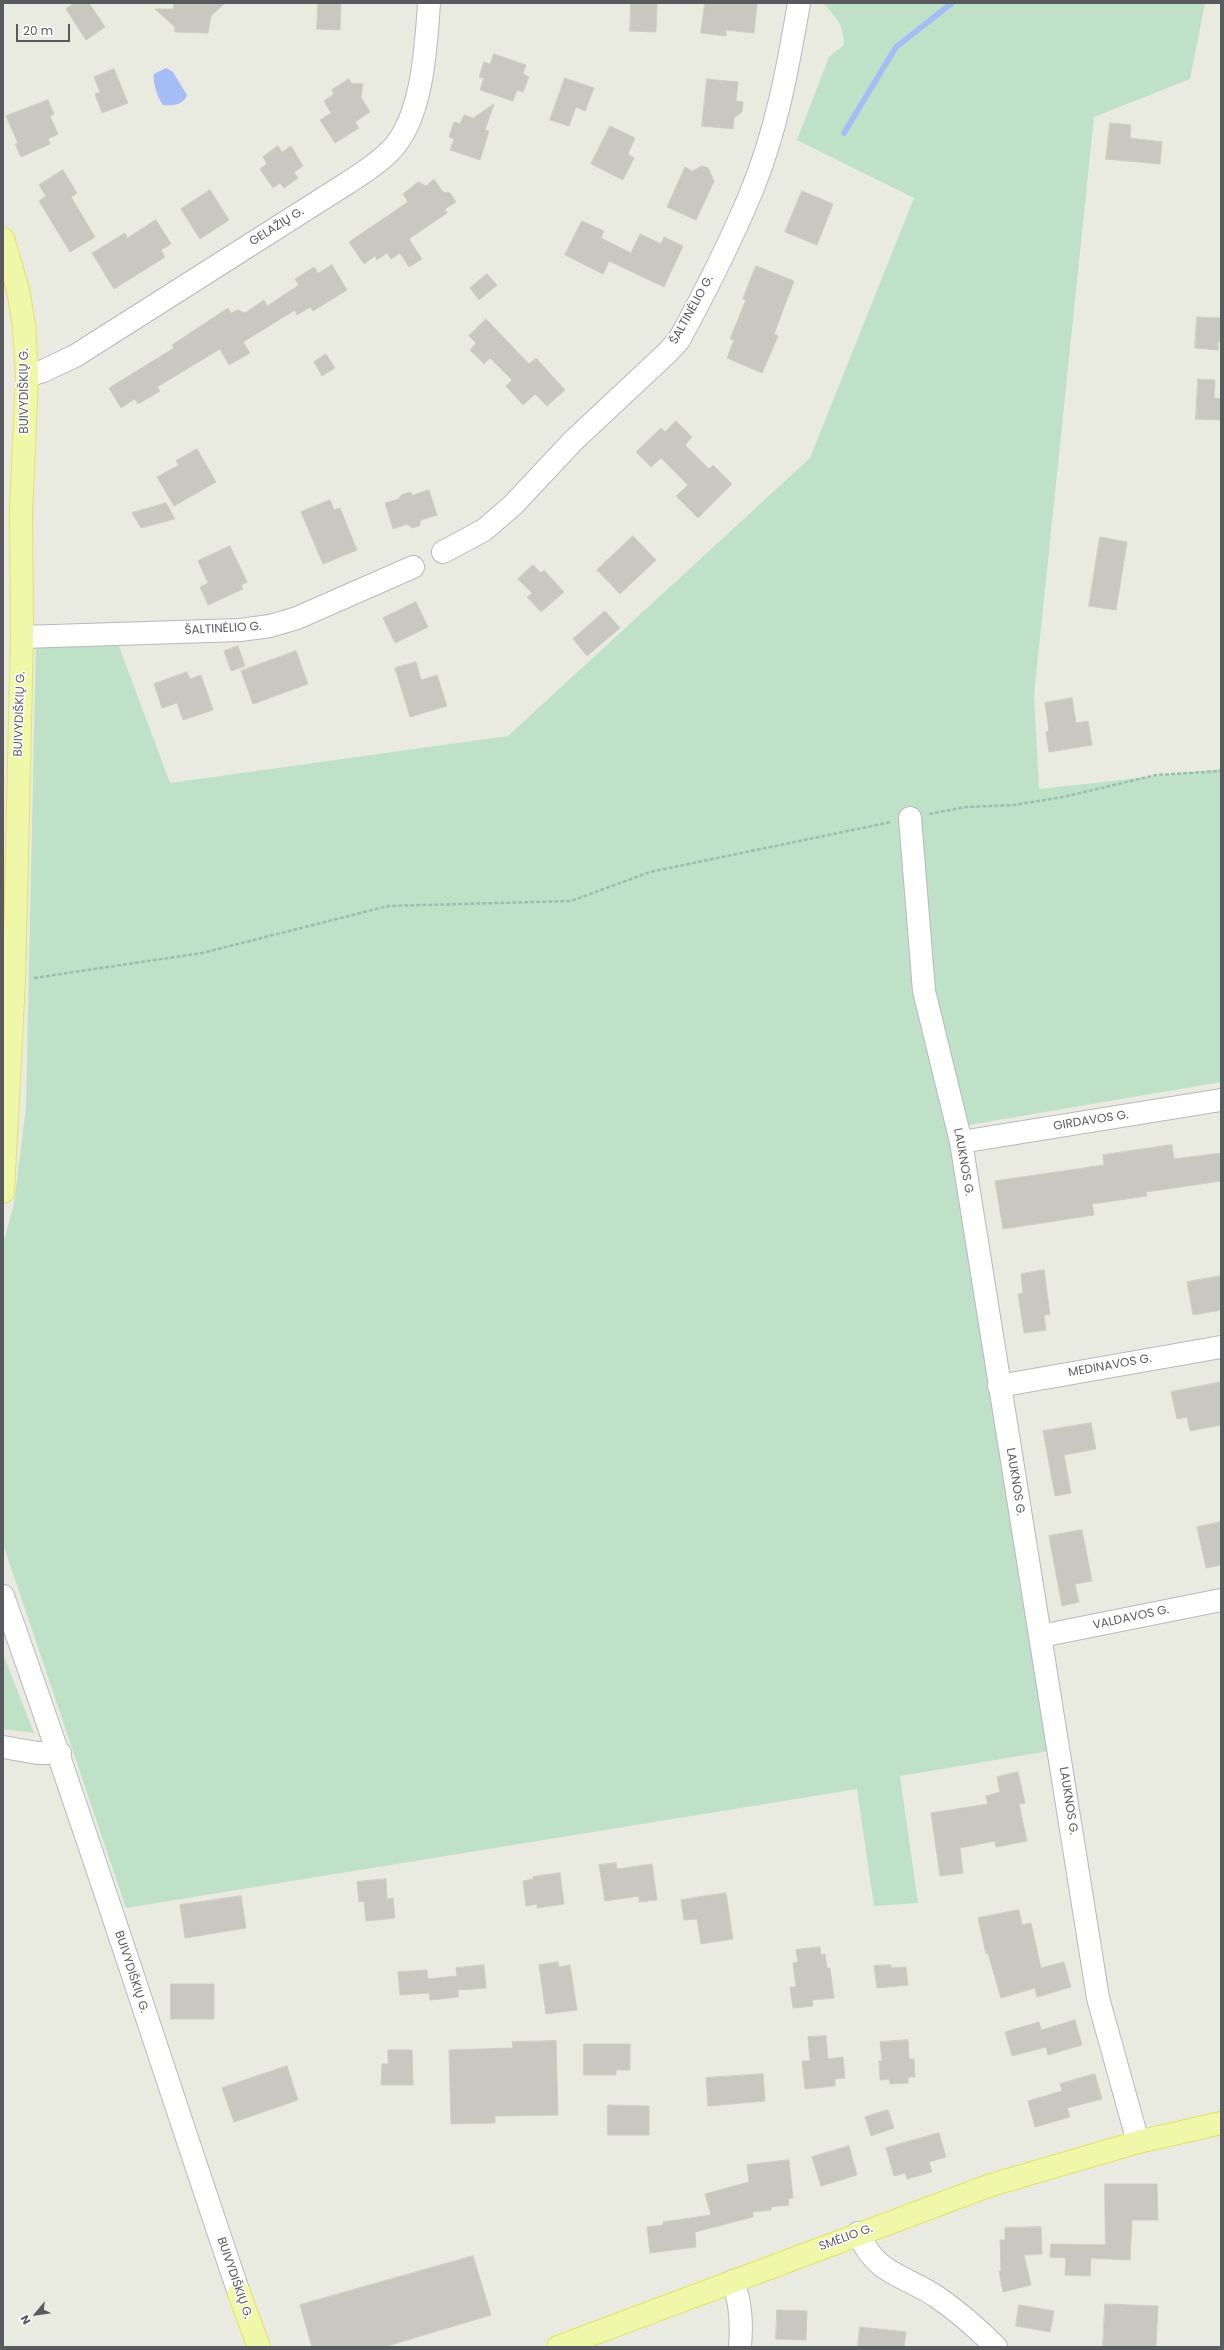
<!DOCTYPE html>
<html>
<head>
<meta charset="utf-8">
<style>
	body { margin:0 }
	#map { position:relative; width:1224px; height:2350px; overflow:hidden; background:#eaebe0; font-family:Poppins,sans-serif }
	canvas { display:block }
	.frame { position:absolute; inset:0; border:4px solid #595a60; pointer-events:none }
	.north { position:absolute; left:16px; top:2294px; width:40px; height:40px; -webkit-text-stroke:3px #fff; paint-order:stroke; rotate:241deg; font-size:11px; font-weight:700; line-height:16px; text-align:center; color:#595a60 }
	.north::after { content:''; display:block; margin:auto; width:14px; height:18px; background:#595a60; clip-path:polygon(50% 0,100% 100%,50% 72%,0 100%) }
	.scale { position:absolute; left:16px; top:24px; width:54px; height:18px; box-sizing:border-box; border:2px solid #595a60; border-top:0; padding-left:5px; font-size:12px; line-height:14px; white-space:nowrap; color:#595a60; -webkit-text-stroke:3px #fff; paint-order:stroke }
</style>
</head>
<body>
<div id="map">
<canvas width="1224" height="2350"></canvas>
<div class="frame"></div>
<div class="north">N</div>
<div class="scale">20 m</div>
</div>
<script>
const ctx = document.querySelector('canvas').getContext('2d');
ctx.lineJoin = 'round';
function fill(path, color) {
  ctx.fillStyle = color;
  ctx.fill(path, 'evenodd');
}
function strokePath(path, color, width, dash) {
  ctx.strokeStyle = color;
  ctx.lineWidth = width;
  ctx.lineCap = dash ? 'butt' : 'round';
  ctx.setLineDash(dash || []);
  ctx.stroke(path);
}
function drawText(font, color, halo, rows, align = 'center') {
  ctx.font = font + ' Poppins,sans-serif';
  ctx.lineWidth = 3;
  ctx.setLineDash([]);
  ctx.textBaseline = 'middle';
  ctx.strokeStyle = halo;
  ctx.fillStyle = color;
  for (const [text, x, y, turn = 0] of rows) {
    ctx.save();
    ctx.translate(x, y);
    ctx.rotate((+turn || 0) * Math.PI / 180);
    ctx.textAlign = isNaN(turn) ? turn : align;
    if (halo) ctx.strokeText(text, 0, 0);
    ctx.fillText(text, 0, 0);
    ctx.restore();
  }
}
fill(new Path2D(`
	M823 3H1205L1190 79 1094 117 1034 695 1039 789 1221 769V1082L951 1128 1049 1751 900 1776 918 1903 874 1906 857 1789 126 1908 3 1544V1244L14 1204 26 1107 36 642 117 641 170 783 508 736 810 458 914 198 797 140 829 57 844 45C844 25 836 17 823 3Z
	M3 1654 34 1733 3 1729Z`), '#bee1c8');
fill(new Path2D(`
	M166 68 173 72 187 95C184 105 172 106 163 105 158 99 152 81 154 74Z`), '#a4bdf7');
strokePath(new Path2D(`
	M844 133 896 47 952 3`), '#a4bdf7', 5.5);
const building = new Path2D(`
	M75 3H89L105 27 86 40 66 9Z
	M174 3H225L211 16 208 33 175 32V27L155 9H173Z
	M318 3H341L340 30 317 29Z
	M631 3H657L656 32 630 31Z
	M705 3H757L754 33 726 30V36L701 33Z
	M494 54 526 65 523 74 529 77 523 92 517 90 513 101 480 90 484 78 479 77 484 62 490 64Z
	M114 69 128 103 102 113 95 94 100 92 94 77Z
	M565 78 594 88 585 111 576 107 569 126 550 120Z
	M349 79 351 83 363 84 361 97 370 112 355 122 359 128 335 143 320 120 331 113 324 101 334 94 332 90Z
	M707 79 738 82 736 101 743 102 742 112 734 118 733 129 702 126Z
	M48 100 54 114 50 116 58 134 48 139 50 144 21 157 15 144 18 143 6 116Z
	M494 104 485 130 489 131 480 160 450 150 454 139 449 137 454 122 460 124 464 115 473 118Z
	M1110 123 1131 125 1130 138 1162 142 1160 164 1106 159Z
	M610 126 635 138 628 154 634 158 623 180 591 164Z
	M278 146 282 152 291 146 303 166 294 172 298 178 284 188 280 183 273 188 260 169 267 164 263 157Z
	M702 166 708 168 714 181 696 220 667 207 685 167 692 171Z
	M63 170 77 193 71 197 95 237 70 252 39 201 46 196 39 185Z
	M434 179 443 192 450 193 456 202 445 209 447 213 409 239 422 259 409 267 400 253 391 259 387 253 377 260 375 256 364 264 349 242 408 202 403 194 418 182 426 186Z
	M210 190 229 220 200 239 181 209Z
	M802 191 833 204 817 245 785 232Z
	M156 220 171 244 161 250 165 257 114 289 92 253 125 233 127 238Z
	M582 221 604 231 601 238 631 253 640 234 661 244 664 237 683 246 664 287 609 261 603 274 565 255Z
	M332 265 347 290 313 311 310 307 297 315 295 310 243 342 250 353 229 365 220 349 157 387 160 391 138 404 135 399 121 408 109 388 174 348 172 345 228 308 231 313 238 310 245 313 264 300 267 306 299 285 295 279 314 267 318 273Z
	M756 266 794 281 774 334 778 336 762 373 727 358 734 340 730 339 746 300 743 299Z
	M487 274 497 285 479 300 470 288Z
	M1197 317 1221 318V342H1218V350L1195 348Z
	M486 319 529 364 536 358 565 390 547 406 535 394 523 405 506 386 512 380 490 358 484 364 470 350 476 343 469 336Z
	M326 354 335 368 322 376 314 362Z
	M1198 379 1215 380 1214 398 1221 399V420L1196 419Z
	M676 421 692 437 685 445 709 469 713 465 732 484 698 518 676 496 688 485 661 458 651 467 636 452 661 428 665 432Z
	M197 449 216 482 174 506 157 477 179 465 176 461Z
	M429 490 437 515 421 520 419 526 412 528 407 524 393 529 385 503 399 499 401 495 410 492 413 495Z
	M330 500 334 510 340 508 357 550 323 564 301 512Z
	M166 503 175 519 141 528 132 513Z
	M633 536 656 560 620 594 597 570Z
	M1100 537 1127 542 1116 610 1089 606Z
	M230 546 247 582 241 585 243 589 208 605 200 587 208 583 198 561Z
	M533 565 541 573 544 570 564 592 541 612 527 597 532 593 518 579Z
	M416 602 428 627 395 643 383 618Z
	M605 611 620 628 587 656 573 639Z
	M238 646 245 666 231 671 224 651Z
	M296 651 308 684 253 704 241 671Z
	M416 662 421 680 437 675 447 706 410 717 395 668Z
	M187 672 190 679 201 675 213 710 183 720 177 703 162 708 154 684Z
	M1072 698 1076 723 1088 721 1092 745 1049 752 1046 732 1049 731 1045 703Z
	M1172 1145 1174 1159 1221 1153V1181L1146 1192 1147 1196 1092 1204 1094 1215 1003 1229 995 1181 1104 1165 1103 1155Z
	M1044 1270 1050 1314 1044 1315 1046 1330 1024 1333 1018 1294 1023 1293 1021 1274Z
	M1221 1276V1310L1193 1315 1187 1282Z
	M1221 1382V1425L1190 1431 1187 1417 1177 1419 1171 1392Z
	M1091 1423 1096 1449 1064 1455 1071 1493 1055 1496 1043 1431Z
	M1221 1522V1565L1206 1568 1197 1527Z
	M1082 1530 1092 1581 1075 1584 1079 1602 1062 1606 1049 1536Z
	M1018 1772 1025 1803 1019 1804 1027 1841 996 1847 995 1841 960 1848 963 1873 940 1876 931 1813 988 1804 986 1796 1000 1792 997 1777Z
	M616 1863 617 1869 652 1864 657 1900 639 1902V1896L605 1901 599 1865Z
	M560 1873 564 1904 537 1908V1904L526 1906 523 1881 533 1879V1877Z
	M386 1879 387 1899 393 1898 395 1918 366 1921 364 1901 359 1902 357 1882Z
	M726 1893 733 1939 701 1944 697 1919 684 1920 681 1900Z
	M241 1896 246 1928 185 1938 180 1905Z
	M1019 1910 1022 1925 1031 1923 1041 1968 1064 1962 1071 1987 1037 1997 1035 1988 1001 1998 988 1953 986 1954 978 1918Z
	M820 1947 821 1955 825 1954 827 1968H830L834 1998 812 2000 813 2006 793 2008 790 1987H796L793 1963 798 1962 796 1950Z
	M558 1962 559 1967 570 1965 577 2010 546 2014 539 1965Z
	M484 1965 486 1988 458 1990V1997L441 1999 430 2000 429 1993 400 1995 398 1972 427 1970 428 1979 457 1976 456 1968Z
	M891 1965V1968L906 1967 908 1985 877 1988 874 1966Z
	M171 1984H214V2019H171Z
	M1075 2020 1082 2045 1048 2055 1046 2047 1012 2056 1005 2032 1039 2022 1041 2030Z
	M826 2036 828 2059 843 2057 845 2078 835 2079V2086L805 2089 802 2061H810L808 2037Z
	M908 2040 909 2059H914L915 2077H908V2083L890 2084 889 2079 880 2080 879 2061H882L880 2042Z
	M556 2041 558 2115 495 2116V2123L451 2124 449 2050 513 2048 512 2042Z
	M584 2044H630V2070H616V2075H584Z
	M388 2050H412L413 2085H381L382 2064H388Z
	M287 2066 298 2100 234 2122 222 2088Z
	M763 2074 765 2101 708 2106 706 2078Z
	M1095 2074 1102 2099 1067 2108 1070 2117 1035 2127 1028 2101 1062 2091 1060 2084Z
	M608 2105 649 2106V2135H608Z
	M888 2110 894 2128 871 2136 865 2117Z
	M939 2133 946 2157 929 2162 932 2172 907 2179 905 2173 894 2176 886 2148Z
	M849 2146 857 2175 821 2186 812 2157Z
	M789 2160 793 2198 788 2199 789 2205 771 2207V2210L753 2212V2217L695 2232 696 2247 650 2253 647 2227 663 2225V2222L711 2215 705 2194 749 2182 747 2165Z
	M1105 2184H1157L1158 2220H1132L1130 2260 1091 2258 1090 2276 1065 2275 1066 2258 1050 2257 1051 2244 1105 2245Z
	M1041 2227 1042 2254 1024 2255 1031 2285 1003 2292 999 2271H1001L1000 2240H1005V2228Z
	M473 2256 491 2315 384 2347H312L300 2305Z
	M1105 2304 1158 2306 1156 2347H1103Z
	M1019 2305 1054 2311 1050 2332 1016 2326Z
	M777 2310 807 2311 806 2340 776 2339Z
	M860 2327 906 2332 904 2347H858Z`);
fill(building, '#c8c7c0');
strokePath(building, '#cfcebf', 1);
const minor = new Path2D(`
	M27 376 43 371 75 356 349 182C364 172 379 163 391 150 423 117 426 46 429 3
	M443 552 484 530 513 505 573 441 667 353 679 340C704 294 730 243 750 195 776 134 788 67 799 3
	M22 637 240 630 270 626 297 618 413 567
	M910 818 924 991 961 1142 1098 1998 1138 2142
	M961 1142 1221 1100
	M999 1386 1221 1347
	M3 1596C86 1827 160 2061 239 2293
	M1041 1636 1221 1600
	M3 1747 38 1753H60
	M858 2233C877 2276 903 2274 937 2297 959 2312 977 2328 996 2347
	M733 2281C741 2303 742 2323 740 2347`);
const major = new Path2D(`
	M3 239 18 290 24 325 27 376 21 511 22 637 14 980 3 1192
	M239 2293 259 2347
	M558 2347 991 2185 1138 2142 1221 2123`);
strokePath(minor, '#b8b8be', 24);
strokePath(major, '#e4e360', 24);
strokePath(new Path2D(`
	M929 814 966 807 1014 805 1063 797 1156 775 1221 771
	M34 978 202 953 388 906 571 901 650 872 891 822`), '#99c0ae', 2.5, [4, 2]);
strokePath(minor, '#fff', 22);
strokePath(major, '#eff7a9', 22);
drawText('12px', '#595a60', '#fff', [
	["GELAŽIŲ G.",277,227,-32],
	["ŠALTINĖLIO G.",692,310,-61],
	["BUIVYDIŠKIŲ G.",25,391,-90],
	["ŠALTINĖLIO G.",223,629,-3],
	["BUIVYDIŠKIŲ G.",20,714,-88],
	["GIRDAVOS G.",1091,1121,-9],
	["LAUKNOS G.",963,1162,80],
	["MEDINAVOS G.",1110,1366,-10],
	["LAUKNOS G.",1015,1482,81],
	["VALDAVOS G.",1131,1618,-12],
	["LAUKNOS G.",1068,1801,81],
	["BUIVYDIŠKIŲ G.",131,1972,72],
	["SMĖLIO G.",846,2238,-20],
	["BUIVYDIŠKIŲ G.",234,2278,71]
]);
</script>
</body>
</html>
